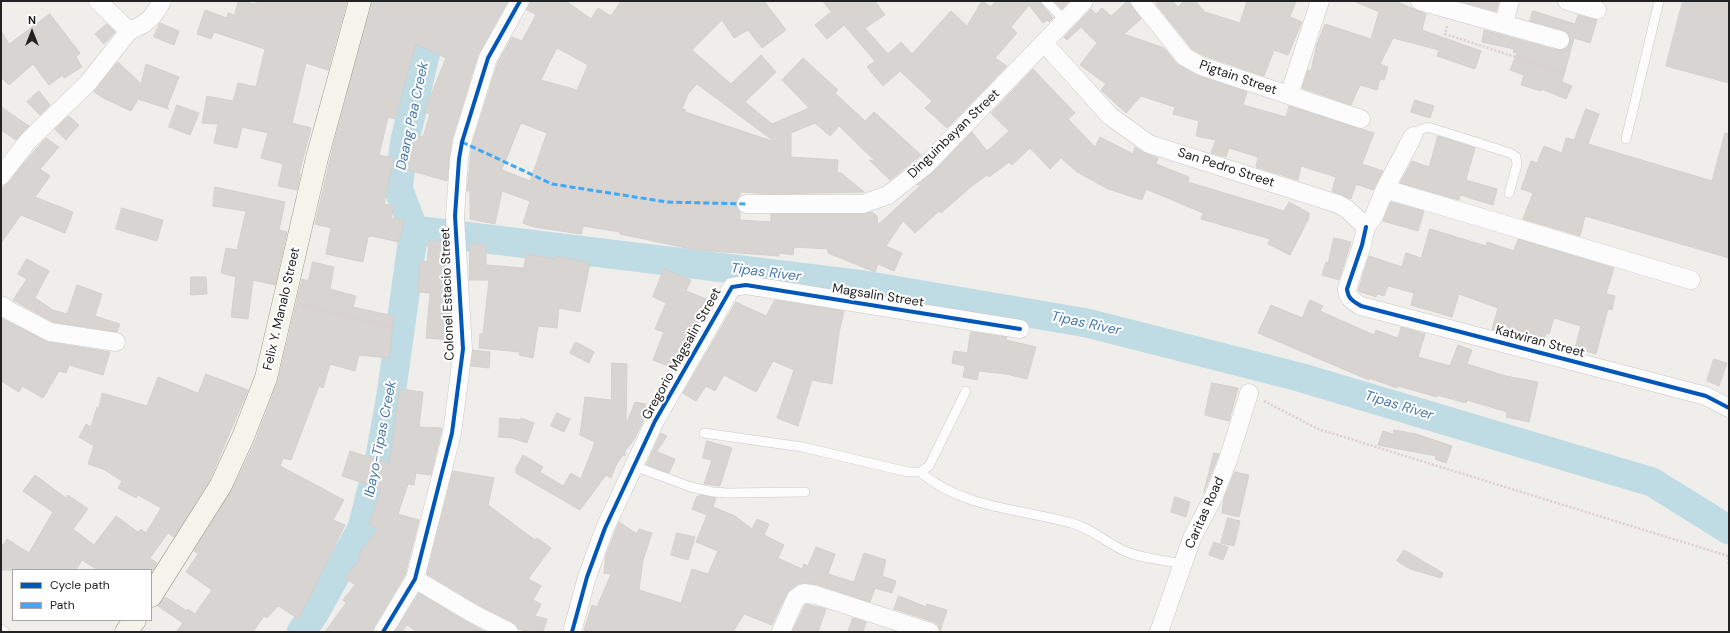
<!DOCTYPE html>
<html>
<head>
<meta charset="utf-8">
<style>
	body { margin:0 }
	#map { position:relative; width:1730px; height:633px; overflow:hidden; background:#f0eeeb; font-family:"DM Sans",sans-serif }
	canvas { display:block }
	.frame { position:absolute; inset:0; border:2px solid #222; pointer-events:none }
	.legend { position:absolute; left:12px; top:569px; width:140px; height:52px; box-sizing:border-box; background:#fff; border:1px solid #a7a7a7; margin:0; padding:5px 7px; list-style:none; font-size:12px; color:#222 }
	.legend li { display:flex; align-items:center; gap:8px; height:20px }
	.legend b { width:20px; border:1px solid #a7a7a7 }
	.north { position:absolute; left:12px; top:12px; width:40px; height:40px; -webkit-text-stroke:3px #fff; paint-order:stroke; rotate:0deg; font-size:11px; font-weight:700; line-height:16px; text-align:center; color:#222 }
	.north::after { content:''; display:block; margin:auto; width:14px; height:18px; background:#222; clip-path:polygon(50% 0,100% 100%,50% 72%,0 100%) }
</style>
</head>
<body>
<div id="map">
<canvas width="1730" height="633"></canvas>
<div class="frame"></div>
<ul class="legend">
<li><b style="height:5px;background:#0057b8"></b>Cycle path</li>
<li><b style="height:5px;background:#3fa9f5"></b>Path</li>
</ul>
<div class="north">N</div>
</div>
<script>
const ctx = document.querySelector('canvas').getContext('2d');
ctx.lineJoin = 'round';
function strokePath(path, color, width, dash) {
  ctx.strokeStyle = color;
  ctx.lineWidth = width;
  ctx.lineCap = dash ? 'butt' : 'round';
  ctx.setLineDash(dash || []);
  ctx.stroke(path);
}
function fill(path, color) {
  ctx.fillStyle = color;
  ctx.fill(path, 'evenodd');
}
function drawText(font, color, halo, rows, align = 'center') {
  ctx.font = font + ' "DM Sans",sans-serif';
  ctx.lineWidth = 4;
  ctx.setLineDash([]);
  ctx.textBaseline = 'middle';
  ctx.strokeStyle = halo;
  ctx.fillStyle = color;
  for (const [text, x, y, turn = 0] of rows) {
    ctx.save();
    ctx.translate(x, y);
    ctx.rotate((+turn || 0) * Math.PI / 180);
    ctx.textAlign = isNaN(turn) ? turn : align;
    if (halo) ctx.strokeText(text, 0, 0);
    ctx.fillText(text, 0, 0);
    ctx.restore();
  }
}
strokePath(new Path2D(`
	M414 230 864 285 1087 323 1299 377 1652 482 1729 530
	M301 632 314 614 362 528 380 456 391 395 414 230 398 188 405 140 438 1`), '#bfdbe3', 29);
const building = new Path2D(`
	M239 1 255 4 257 1H347L328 70 306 63 292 123 311 128 299 174H300L297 190 278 186 283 164 261 158 268 133 242 127 237 148 214 143 218 124 202 123 207 96 233 101 238 83 256 87 265 49 214 32 211 39 197 34 205 10 227 18 228 13 234 15Z
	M372 1H508L478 55 452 139 447 181 405 169 415 135 423 137 430 114 424 112 446 58 416 44 395 119 388 117 379 155 394 158 384 204 394 206 391 218 404 220 399 242 372 236 368 237 363 262 326 254 331 228 315 224 333 147Z
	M530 1H566L591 19 598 8 611 16 621 1H764L786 30 762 48 748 30 734 38 722 20 692 50 731 84 761 55 776 72 745 102 772 124 809 108 782 80 803 58 838 90 835 93 865 121 874 112 921 155 890 180 869 160 875 161 839 126 830 136 815 123 791 133V157L838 160 837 173H841L864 192 772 194 741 192 736 204 740 212V220L771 222V214H863L872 212 877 216 878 225 922 184 917 185 932 173 972 132 987 151 1009 131 991 113 1033 69 1075 113 1068 119 1095 147 1100 137 1133 154 1135 147 1146 154 1158 158 1156 164 1189 177 1188 182 1284 211 1289 202 1309 213V218L1290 255 1268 244 1270 239 1201 219 1203 213 1146 189 1142 200 1108 189 1077 172 1061 158 1050 169 1030 148 1012 165 1009 162 989 177 987 175 973 185 941 213 939 211 915 233 903 221 886 246 902 253 894 271 878 264 875 272 828 253V249L794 247 793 255 779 253V256L711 251 691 249 620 234V232L583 226 581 234 534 227 523 223 530 201 502 191 495 224 470 219V191H467L472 144 498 62 512 37 522 41 536 15 527 10ZM557 48 588 65 577 90 541 80ZM697 84 775 142 685 112 686 110 682 109 688 94ZM521 123 547 133 530 181 502 170Z
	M823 1H875L885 15 865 28 888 54 901 42 912 54 951 11 967 26 982 1 991 7 996 1H1040L1042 5 1053 18 1049 22 1047 20 1043 23 1029 5 1011 27 1017 33 995 58 1007 66 947 128 925 108 932 101 900 71 883 86 867 67 875 61 844 25 827 39 815 25 831 12Z
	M1054 1H1069L1062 9Z
	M1128 1 1141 19 1124 34 1164 48 1177 64 1196 75 1247 92 1243 105 1286 117 1289 106 1374 133 1362 164 1383 171 1373 190 1356 184 1351 199 1332 191 1336 177 1301 166 1298 180 1256 167 1258 157 1229 148 1226 157 1211 153 1216 140 1196 136 1199 121 1173 114 1175 107 1141 96 1126 113 1101 90 1106 84 1080 65 1097 43 1081 27 1067 40 1064 37 1091 9 1096 14 1102 8 1111 16Z
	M1159 1H1173L1178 7 1184 1H1195L1205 12 1240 23 1247 1H1296L1290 17 1302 22 1288 55 1274 50 1264 76 1205 56 1192 49 1156 4Z
	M1354 1H1395L1426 14 1422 30 1481 51 1475 69 1437 56 1439 50 1393 38 1380 64 1388 67 1384 80 1380 79 1377 90 1360 85 1351 105 1302 88 1308 70 1311 71 1317 44 1325 24 1371 39 1379 12Z
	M1459 1H1499L1496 11Z
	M1683 1H1729V83L1666 66Z
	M1533 11 1575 24 1578 15 1597 20 1590 43 1574 38 1562 82 1572 86 1566 99 1542 89 1541 91 1521 85 1524 75 1510 70 1517 53 1513 52 1514 49 1482 42 1484 30 1557 50 1567 48 1570 42 1568 33 1563 30 1530 21Z
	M50 14 80 53 76 57 82 67 64 78 63 75 49 85 33 64 9 85 1 77V31L9 44Z
	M160 23 179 31 174 45 154 37Z
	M107 24 115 32 104 44 95 34Z
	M118 62 141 84 146 64 179 77 167 107 169 109 138 99 131 111 105 99 94 92Z
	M39 91 50 105 40 115 27 102Z
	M1415 100 1434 106 1430 118 1411 112Z
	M177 105 199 113 190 135 169 127Z
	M1 107 29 126 16 140 1 130Z
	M1586 109 1599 114 1588 144 1712 181 1725 133 1729 134V258L1585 216 1580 236 1523 219 1533 193 1521 189 1531 161 1537 163 1544 146 1562 153 1566 138 1574 140Z
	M69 116 79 125 66 140 55 129Z
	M1438 136 1475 148 1466 180 1497 189 1493 205 1460 195 1459 200 1400 183 1412 161 1429 167Z
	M46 138 59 147 40 169 50 176 35 197 73 212 65 233 21 215 1 243V190Z
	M215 187 285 202 279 230 287 232 275 285 253 280 248 319 231 317 236 277 221 273 226 248 237 250 246 211 213 206Z
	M1391 202 1424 211 1418 231 1383 221Z
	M122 208 163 220 157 241 116 229Z
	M1430 229 1486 246 1487 242 1514 251 1518 239 1614 268 1606 294 1615 296 1612 310 1608 309 1596 354 1575 348 1581 326 1554 318 1549 334 1546 333 1543 343 1492 329 1498 308 1459 294 1452 317 1411 305 1414 293 1388 286 1384 296 1377 294 1376 297 1358 291 1369 256 1402 267 1406 253 1421 258Z
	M1334 238 1351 242 1339 280 1322 275 1326 262 1328 263Z
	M429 241 446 242 447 256 443 302H450L452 340 426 338 430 293 418 292 420 261 427 262Z
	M470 244H486V265L524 268 526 254 555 259V256L590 263 580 312 559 308 557 328 538 326 533 358 519 355 520 352 479 348 480 334H483L489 280H470Z
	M27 259 49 271 35 298 53 310 67 314 77 285 102 294 95 316 120 324 117 332 53 322 13 300 27 279 18 274Z
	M313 262 334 267 330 289 356 296 353 307 394 316 389 358 359 355 355 371 330 364 323 388 319 386 291 460 283 458 280 466 344 500 333 520 345 525 299 619 278 606 267 618 264 616 253 632H176L183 623 158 606 165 597 187 611 188 609 195 614 212 590 186 572 198 554 194 551 232 490 255 442 278 381 302 279 308 281Z
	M664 269 691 280 686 291 712 301 673 368 653 360 664 332 655 329 666 303 653 297Z
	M191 277H206L207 294 191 295Z
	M775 300 844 311 839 333 832 384 812 380 798 426 777 418 794 370 773 361 756 392 724 375 715 391 706 386 696 401 683 393 736 302 766 316Z
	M1310 300 1323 306 1320 311 1374 335 1376 330 1398 338 1401 327 1425 334 1418 357 1450 366 1458 345 1472 350 1467 364 1506 376 1538 382 1529 422 1506 417 1507 412 1467 400 1466 403 1437 395V397L1398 386 1397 388 1369 378V380L1258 333 1271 305 1302 318Z
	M1 318 48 342 110 352 103 375 69 365 66 373 59 371 43 398 22 386 19 392 1 381Z
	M971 332 1007 337 1006 340 1036 347 1027 379 1006 374 979 371 977 380 963 377 965 366 952 363 954 351 967 353Z
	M576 342 594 352 589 363 570 353Z
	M473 350 490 352 489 368 471 366Z
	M1714 359 1727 363 1719 386 1707 381Z
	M612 363 627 364 626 425 635 402 646 404 644 419 635 438 625 451V456L623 455 616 465 611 478 606 475 580 510 516 473V468L523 455 543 467 540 472 563 486 571 473 581 479 595 442 580 435 585 397 611 400Z
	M206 374 248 390 210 479 174 537 168 533 150 558 157 563 153 570H98L82 560 76 570H1V548L7 539 29 553 53 512 23 491 35 475 66 498 68 495 88 509 73 529 94 545 116 516 138 532 141 529 146 533 161 508 138 495 136 498 118 488 122 481 103 469 88 464 94 446 79 437 86 424 91 427 97 407 99 408 102 393 147 406 158 377 198 393Z
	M1212 383 1238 388 1229 421 1205 415Z
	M400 389 423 392 419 427 442 428 431 475 416 473 414 485 408 484 398 514 419 520 405 575 374 627 373 632H325L346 603 343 600 355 585 345 577 361 558 358 555 378 529 369 525 381 489 342 476 350 451 389 463Z
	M557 413 570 419 564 432 551 426Z
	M500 418 521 420V418L534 423 527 443 512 438 499 437Z
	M1394 430 1416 434 1452 446 1446 463 1435 459 1436 456 1378 445 1383 431 1393 434Z
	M661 433 667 436 657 451 654 449Z
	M707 441 732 448 720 486 704 484 712 460 703 458Z
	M653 450 675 459 669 473 647 465Z
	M1214 453 1219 454 1204 492Z
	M453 471 494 478 488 505 535 540 537 538 551 548 528 579 541 586 533 600 541 604 535 616 547 619 543 632H528L519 629 514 623 477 604 427 574Z
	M1235 472 1249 475 1239 517 1222 513 1224 499Z
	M700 495 716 498 713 507 735 516 752 529 757 519 769 524 764 535 784 545 778 558 802 569 804 564 808 566 816 547 835 554 828 574 854 582 864 553 886 560 882 576 896 581 892 593 875 588 870 602 819 585 805 583 798 584 787 593 772 625 744 614 733 632H592L584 630 592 605 597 607 611 574 604 573 606 555 619 522 637 534 639 529 652 533 643 560 639 590 681 603 692 569 708 574 718 551 696 542 707 515 692 509 697 496 700 497Z
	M1175 497 1190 502 1186 517 1171 512Z
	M1228 518 1240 521 1234 546 1221 543Z
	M677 533 695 537 688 560 671 555Z
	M1214 542 1228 547 1223 560 1209 555Z
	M1404 550 1443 573 1441 578 1410 569 1397 561Z
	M419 593 467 622 486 632H417L407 625 402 632H395Z
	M899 596 926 607 927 604 947 610 940 632 938 625 934 622 894 609Z
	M806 604 826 609 818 632H792Z
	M853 618 866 622 863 632H848Z`);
fill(building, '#d7d4d2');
strokePath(building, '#d3d0cc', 1);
const lane = new Path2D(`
	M1046 1 1065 21
	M1413 136 1420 130 1428 127 1510 153 1516 157 1517 165 1509 193
	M1626 139 1659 1
	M704 433 802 447 908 472H920L929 466 966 391
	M634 466 691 487 713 492 727 493 805 492
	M920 472C964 509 1018 508 1071 523 1092 528 1107 544 1127 552 1144 559 1165 560 1183 564
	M1 629 5 632`);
const street = new Path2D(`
	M98 1 129 31
	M1140 1 1185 57 1201 66 1361 119
	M1420 1 1560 40
	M1567 1 1597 10
	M1504 23 1510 1
	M129 31C147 24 153 18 162 1
	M1044 43 1110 116 1149 144 1338 204 1347 209 1366 227
	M1289 95 1320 1
	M1 176 28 141 88 83 129 31
	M1385 189 1691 280
	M746 204H863L888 195 925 166 1084 1
	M1366 227 1362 245 1347 289C1348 299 1353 301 1361 306L1706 396 1729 408
	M1366 227 1374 216 1385 189 1413 136
	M1 305 10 311 50 332 116 342
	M415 579 472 613 509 632
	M383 632 415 579 452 433 463 349 455 216 459 159 462 142 488 58 520 1
	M572 632 587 577 605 528 655 421 732 287 746 285 1020 329
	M781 632 796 598 804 593 816 595 930 632
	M1159 632 1192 538 1214 496 1228 460 1249 393`);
const secondary = new Path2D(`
	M151 596 221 485 243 437 266 378 317 158 360 1
	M126 632 135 620`);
strokePath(lane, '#c9c8c7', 10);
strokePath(street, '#c9c8c7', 19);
strokePath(secondary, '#999a82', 23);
strokePath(new Path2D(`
	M1447 26 1445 34 1565 73
	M302 305 393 328
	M1264 401 1318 429 1728 556 1729 566`), '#dccecd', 2.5, [2, 2]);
strokePath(lane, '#fdfcfc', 9);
strokePath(street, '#fdfcfc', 18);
strokePath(secondary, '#f4f4ed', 22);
strokePath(new Path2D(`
	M462 142 552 184 667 202 746 204`), '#3fa9f5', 3, [6, 3]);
strokePath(new Path2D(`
	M1366 227 1362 245 1347 289C1348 299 1353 301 1361 306L1706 396 1729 408
	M383 632 415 579 452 433 463 349 455 216 459 159 462 142 488 58 520 1
	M572 632 587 577 605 528 655 421 732 287 746 285 1020 329`), '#0057b8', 4);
drawText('13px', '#222', '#fff', [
	["Pigtain Street",1238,78,19],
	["Dinguinbayan Street",954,134,-44],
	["San Pedro Street",1226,168,18],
	["Colonel Estacio Street",448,294,-92],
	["Magsalin Street",878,296,9],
	["Felix Y. Manalo Street",282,309,-77],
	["Katwiran Street",1540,342,15],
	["Gregorio Magsalin Street",682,354,-61],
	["Caritas Road",1205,513,-66]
]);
drawText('italic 14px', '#4a7aab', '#fff', [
	["Daang Paa Creek",413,116,-78],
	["Tipas River",766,273,7],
	["Tipas River",1086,324,12],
	["Tipas River",1399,406,17],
	["Ibayo-Tipas Creek",381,439,-79]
]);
</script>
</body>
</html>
